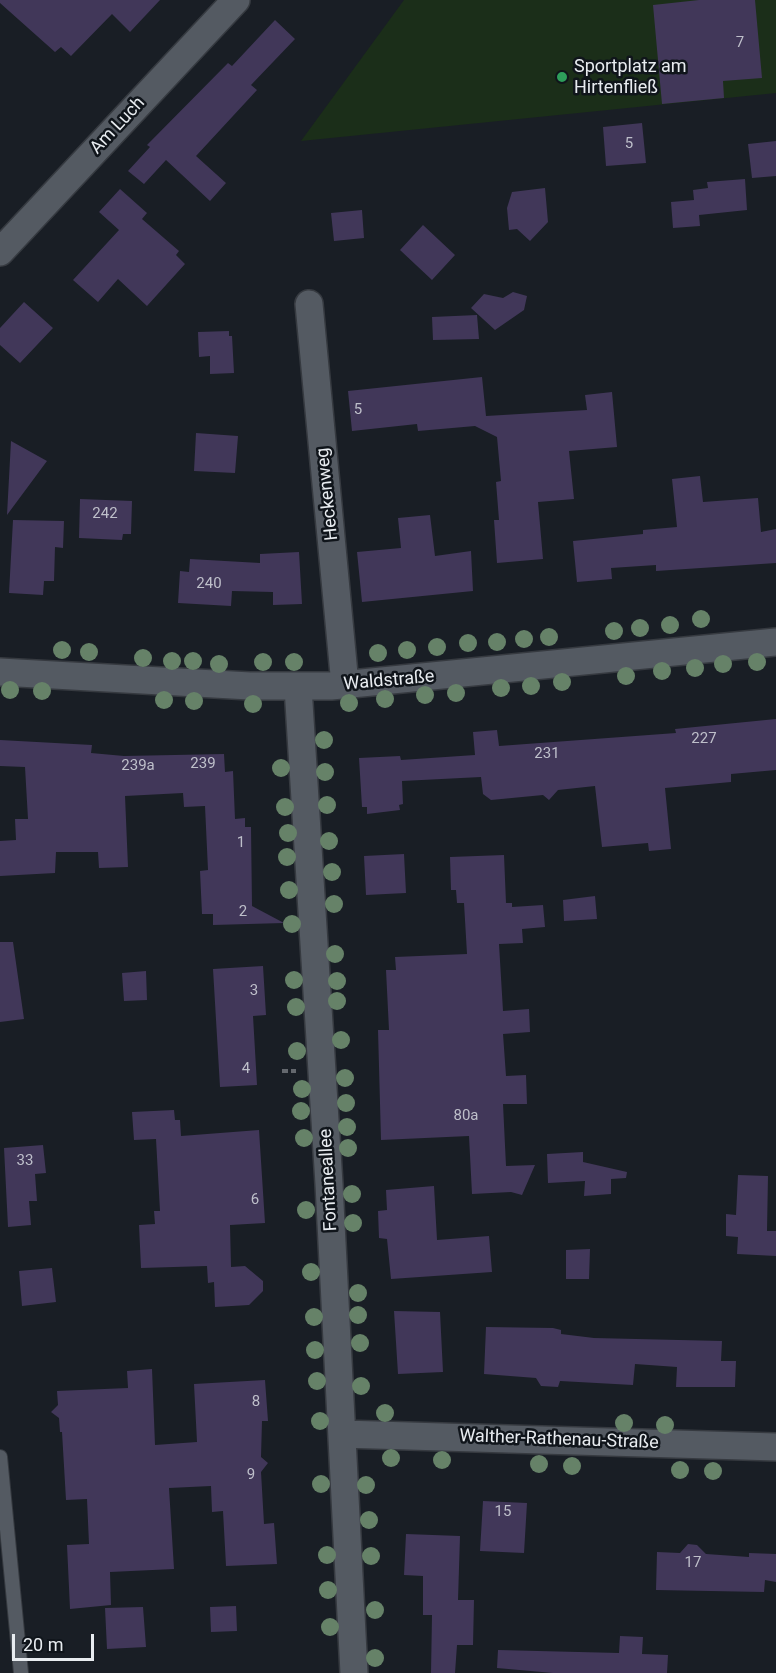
<!DOCTYPE html>
<html>
<head>
<meta charset="utf-8">
<style>
	body { margin:0 }
	#map { position:relative; width:776px; height:1673px; overflow:hidden; background:#191e25; font-family:Roboto,sans-serif }
	canvas { display:block }
	.scale { position:absolute; left:12px; top:1634px; width:82px; height:27px; box-sizing:border-box; border:3px solid #e8ecf0; border-top:0; padding-left:8px; font-size:18px; line-height:21px; white-space:nowrap; color:#e8ecf0; -webkit-text-stroke:4px #10151b; paint-order:stroke }
</style>
</head>
<body>
<div id="map">
<canvas width="776" height="1673"></canvas>
<div class="scale">20 m</div>
</div>
<script>
const ctx = document.querySelector('canvas').getContext('2d');
ctx.lineJoin = 'round';
function fill(path, color) {
  ctx.fillStyle = color;
  ctx.fill(path, 'evenodd');
}
function strokePath(path, color, width, dash) {
  ctx.strokeStyle = color;
  ctx.lineWidth = width;
  ctx.lineCap = dash ? 'butt' : 'round';
  ctx.setLineDash(dash || []);
  ctx.stroke(path);
}
function drawText(font, color, halo, rows, align = 'center') {
  ctx.font = font + ' Roboto,sans-serif';
  ctx.lineWidth = 5;
  ctx.setLineDash([]);
  ctx.textBaseline = 'middle';
  ctx.strokeStyle = halo;
  ctx.fillStyle = color;
  for (const [text, x, y, turn = 0] of rows) {
    ctx.save();
    ctx.translate(x, y);
    ctx.rotate((+turn || 0) * Math.PI / 180);
    ctx.textAlign = isNaN(turn) ? turn : align;
    if (halo) ctx.strokeText(text, 0, 0);
    ctx.fillText(text, 0, 0);
    ctx.restore();
  }
}
fill(new Path2D(`
	M404 0H776V93L301 141Z`), '#1b2e19');
fill(new Path2D(`
	M0 0H160L130 32 112 14 71 56 61 47 55 52 0 3Z
	M699 0H755L762 78 723 81 724 98 662 104 653 5Z
	M275 20 295 39 251 85 257 90 196 156 226 183 210 201 166 160 144 184 128 171 150 147 147 145 228 63 232 66Z
	M642 123 646 163 606 166 603 127Z
	M776 141V176L752 178 748 144Z
	M745 179 747 210 699 215 700 226 673 228 671 202 694 200 693 190 708 188 707 182Z
	M545 188 548 222 530 241 517 229 509 230 507 208 512 192Z
	M120 189 147 213 142 219 179 251 176 255 185 264 147 306 118 279 98 302 73 280 119 230 99 212Z
	M362 210 364 238 334 241 331 213Z
	M423 225 455 255 432 280 400 250Z
	M513 292 527 296 524 310 495 330 471 308 484 294 503 298Z
	M24 302 53 328 20 363 0 345V328Z
	M477 315 479 339 433 340 432 317Z
	M229 331V336H232L234 373 210 374V356L199 357 198 332Z
	M482 377 486 416 587 410 585 395 612 392 617 447 569 451 574 499 538 502 543 559 497 563 494 520H499L496 482 501 481 497 437 475 426 418 431 417 424 352 431 348 391Z
	M196 433 238 436 235 473 194 471Z
	M11 441 47 461 7 515Z
	M700 476 703 502 758 498 761 532 776 529V563L656 571V565L611 568 612 579 577 582 573 541 643 534V530L677 527 672 479Z
	M80 499 132 501 131 534H123L122 540 79 538Z
	M430 515 435 556 471 551 473 591 362 602 357 552 401 548 398 518Z
	M13 520 64 521 63 548 55 547 54 581H44L43 595 9 593Z
	M299 552 302 604 273 605V592L232 591 231 606 178 603 180 571 189 572 190 559 260 563V554Z
	M776 719V770L731 774V782L665 788 671 849 649 851 648 843 602 847 595 786 558 790 549 800 543 795 491 800 483 794 481 777 402 781 403 804 399 805 400 810 367 814V807H362L359 758 400 756 401 760 475 755 473 732 497 730 499 746 676 733 675 729Z
	M0 740 92 745 91 753 124 756 224 754 225 772 233 771 235 819 245 818V827H251L252 906 284 923 213 925V914H202L200 871 208 870 205 806 184 807 183 793 125 796 128 867 99 868 98 852H56L55 873 0 876V841L16 840 15 819H28L25 767 0 766Z
	M404 854 406 893 366 895 364 856Z
	M504 855 506 903H512V907L543 905 545 927 522 929 523 943 499 944 503 1011 529 1009 530 1032 503 1034 506 1076 526 1075 527 1104H503L506 1166 535 1165 522 1195 511 1192 472 1194 469 1136 381 1140 378 1030H389L386 970H396L395 957 467 954 464 903H457L456 890H451L450 857Z
	M595 896 597 919 564 921 563 900Z
	M0 942H13L24 1019 0 1022Z
	M263 966 266 1015 253 1016 257 1085 220 1087 213 969Z
	M146 971 147 1000 124 1001 122 973Z
	M174 1110 175 1120H180L181 1136 259 1130 265 1223 230 1225 231 1267 245 1266 263 1281V1291L249 1305 215 1307 214 1282 208 1283 207 1266 141 1268 139 1225 155 1224 154 1211H160L156 1139 134 1140 132 1112Z
	M43 1145 46 1173 35 1174 37 1201H29L31 1225 8 1227 4 1148Z
	M583 1152V1162L627 1172 626 1178 611 1179V1194L584 1196 585 1181 548 1183 547 1154Z
	M738 1175 768 1176 767 1231H776V1256L737 1254 738 1237 726 1236V1214L736 1215Z
	M434 1186 437 1240 489 1236 492 1272 391 1279 387 1239 379 1238 378 1211 387 1210 386 1190Z
	M590 1249 589 1279H566V1250Z
	M52 1268 56 1302 22 1306 19 1271Z
	M394 1311 440 1312 443 1372 398 1374Z
	M486 1327 553 1328 561 1330V1334L594 1338 722 1341 721 1361H736L735 1387H676L677 1367 635 1364 633 1385 560 1381 558 1387 541 1386 536 1378 484 1374Z
	M152 1369 155 1445 197 1442 194 1384 265 1380 268 1421H262L261 1457 268 1463 261 1472 264 1524 274 1523 277 1564 226 1566 223 1511 212 1512 211 1486 169 1488 174 1569 110 1572 111 1605 70 1609 67 1545 89 1544 87 1499 66 1500 62 1432H60L59 1418 51 1412 58 1405 57 1391 128 1388 127 1371Z
	M483 1501 527 1503 524 1553 480 1551Z
	M406 1534 460 1536 458 1600H474L473 1645H457L455 1673H431L432 1615H423V1576L404 1575Z
	M688 1544 697 1545 706 1554 749 1557V1553L776 1554V1582L765 1580 764 1592 656 1590 657 1552 680 1553Z
	M236 1606 237 1631 211 1632 210 1607Z
	M143 1607 146 1647 107 1649 105 1608Z
	M620 1636 643 1637 642 1654 668 1655 667 1673H553L497 1668 498 1650 619 1653Z`), '#413759');
const lane = new Path2D(`
	M0 1457 21 1673`);
const street = new Path2D(`
	M0 252 236 0
	M309 304 345 685
	M0 672 250 686H331L776 642
	M298 687 329 1184 354 1673
	M342 1434 776 1447`);
strokePath(lane, '#363a40', 16);
strokePath(street, '#363a40', 30);
strokePath(new Path2D(`
	M282 1071H296`), '#64686e', 4, [6, 3]);
strokePath(lane, '#545a62', 14);
strokePath(street, '#545a62', 27);
ctx.fillStyle = '#668268';
for (const [x, y] of [
	[701,619],
	[670,625],
	[640,628],
	[614,631],
	[549,637],
	[524,639],
	[497,642],
	[468,643],
	[437,647],
	[62,650],
	[407,650],
	[89,652],
	[378,653],
	[143,658],
	[172,661],
	[193,661],
	[263,662],
	[294,662],
	[757,662],
	[219,664],
	[723,664],
	[695,668],
	[662,671],
	[626,676],
	[562,682],
	[531,686],
	[501,688],
	[10,690],
	[42,691],
	[456,693],
	[425,695],
	[385,699],
	[164,700],
	[194,701],
	[349,703],
	[253,704],
	[324,740],
	[281,768],
	[325,772],
	[327,805],
	[285,807],
	[288,833],
	[329,841],
	[287,857],
	[332,872],
	[289,890],
	[334,904],
	[292,924],
	[335,954],
	[294,980],
	[337,981],
	[337,1001],
	[296,1007],
	[341,1040],
	[297,1051],
	[345,1078],
	[302,1089],
	[346,1103],
	[301,1111],
	[347,1127],
	[304,1138],
	[348,1148],
	[352,1194],
	[306,1210],
	[353,1223],
	[311,1272],
	[358,1293],
	[358,1315],
	[314,1317],
	[360,1343],
	[315,1350],
	[317,1381],
	[361,1386],
	[385,1413],
	[320,1421],
	[624,1423],
	[665,1425],
	[391,1458],
	[442,1460],
	[539,1464],
	[572,1466],
	[680,1470],
	[713,1471],
	[321,1484],
	[366,1485],
	[369,1520],
	[327,1555],
	[371,1556],
	[328,1590],
	[375,1610],
	[330,1627],
	[375,1658]
]) {
  ctx.beginPath();
  ctx.arc(x, y, 9, 0, 2 * Math.PI);
  ctx.fill();
}
for (const [x, y, r, color] of [
	[562,77,6,"#2e9e5b"]
]) {
  const dot = new Path2D();
  dot.arc(x, y, r, 0, 2 * Math.PI);
  ctx.fillStyle = color;
  ctx.fill(dot);
  strokePath(dot, '#10151b', 2);
}
drawText('15px', '#bebfca', null, [
	["7",740,43],
	["5",629,144],
	["5",358,410],
	["242",105,514],
	["240",209,584],
	["227",704,739],
	["231",547,754],
	["239",203,764],
	["239a",138,766],
	["1",241,843],
	["2",243,912],
	["3",254,991],
	["4",246,1069],
	["80a",466,1116],
	["33",25,1161],
	["6",255,1200],
	["8",256,1402],
	["9",251,1475],
	["15",503,1512],
	["17",693,1563]
]);
drawText('18px', '#e8ecf0', '#10151b', [
	["Sportplatz am",574,67],
	["Hirtenfließ",574,88]
], 'left');
drawText('18px', '#e8ecf0', '#10151b', [
	["Am Luch",118,126,-47],
	["Heckenweg",328,494,-96],
	["Waldstraße",389,681,-5],
	["Fontaneallee",329,1180,-93],
	["Walther-Rathenau-Straße",559,1440,2]
]);
</script>
</body>
</html>
